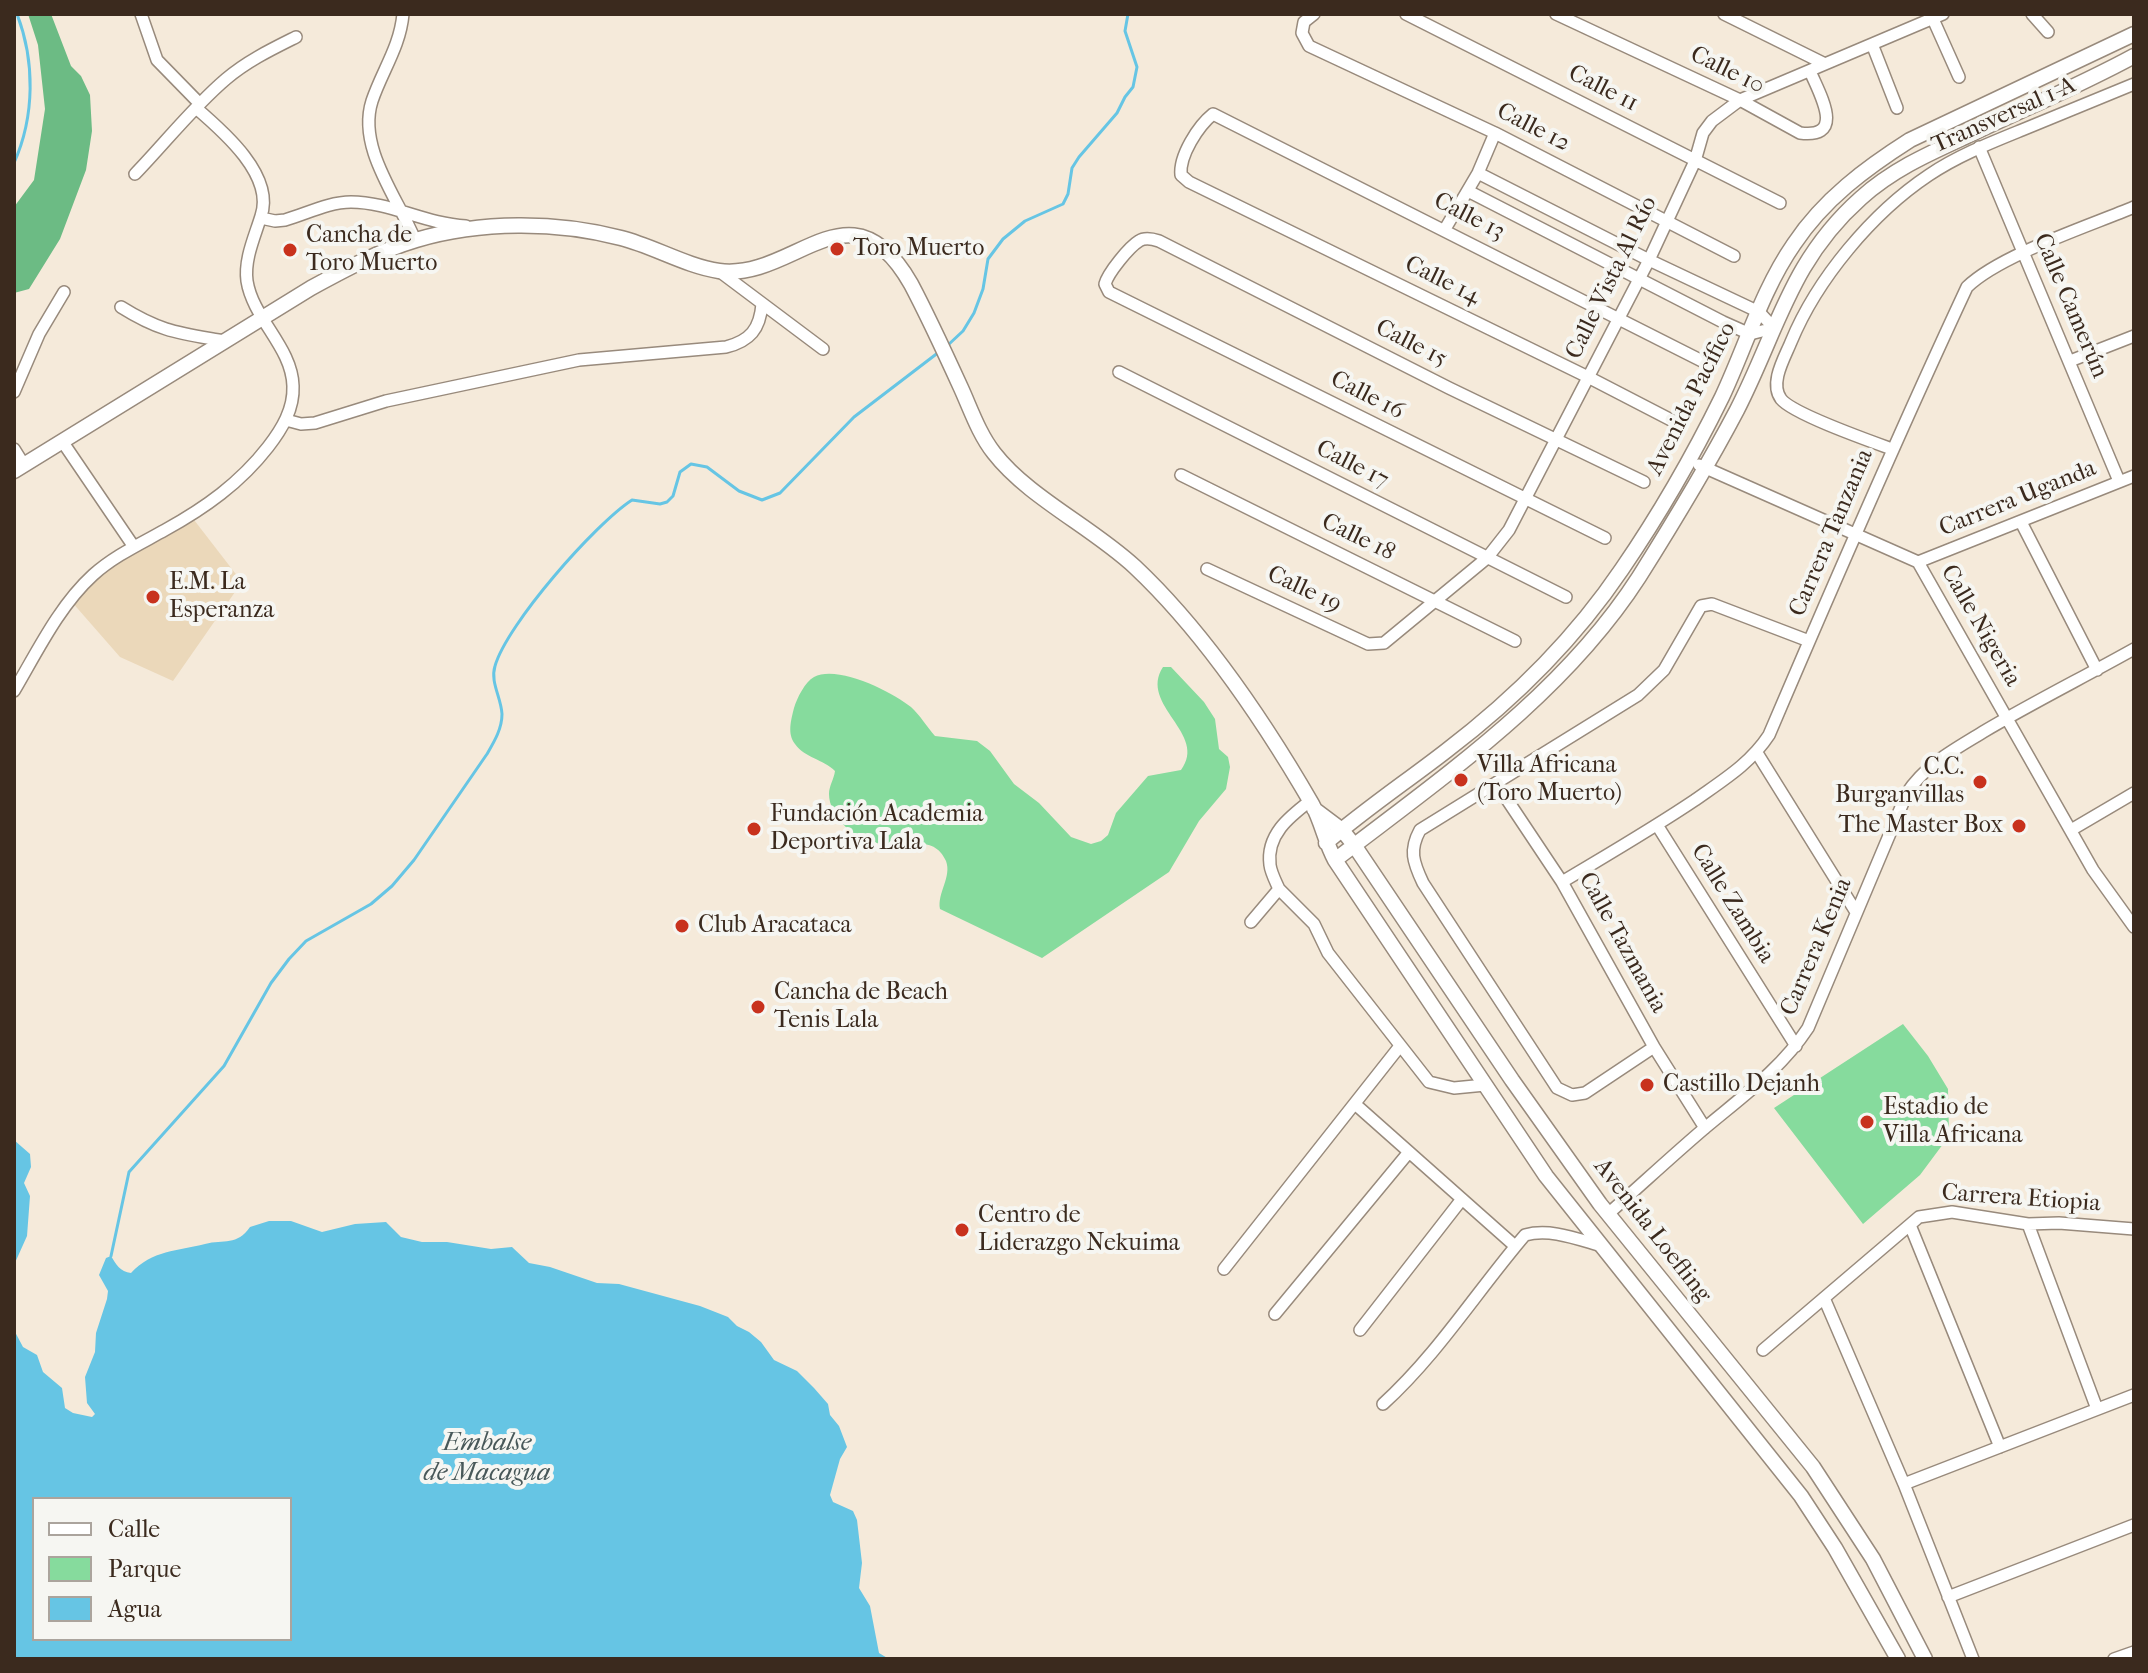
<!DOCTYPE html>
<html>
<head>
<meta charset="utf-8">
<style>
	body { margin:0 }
	#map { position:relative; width:2148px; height:1673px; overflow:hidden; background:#f5eada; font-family:"IM FELL French Canon",serif }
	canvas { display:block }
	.frame { position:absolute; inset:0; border:16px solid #3b2a1e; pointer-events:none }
	.legend { position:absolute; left:32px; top:1497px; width:260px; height:144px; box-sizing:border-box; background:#f6f6f2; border:2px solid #aba49d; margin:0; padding:10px 14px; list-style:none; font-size:24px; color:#3b2a1e }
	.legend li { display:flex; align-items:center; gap:16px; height:40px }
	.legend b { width:40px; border:2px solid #aba49d }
</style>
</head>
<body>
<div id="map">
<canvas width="2148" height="1673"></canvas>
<div class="frame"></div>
<ul class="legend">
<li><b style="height:10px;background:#fff"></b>Calle</li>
<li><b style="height:22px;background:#86db9d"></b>Parque</li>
<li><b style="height:22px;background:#66c5e4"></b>Agua</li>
</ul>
</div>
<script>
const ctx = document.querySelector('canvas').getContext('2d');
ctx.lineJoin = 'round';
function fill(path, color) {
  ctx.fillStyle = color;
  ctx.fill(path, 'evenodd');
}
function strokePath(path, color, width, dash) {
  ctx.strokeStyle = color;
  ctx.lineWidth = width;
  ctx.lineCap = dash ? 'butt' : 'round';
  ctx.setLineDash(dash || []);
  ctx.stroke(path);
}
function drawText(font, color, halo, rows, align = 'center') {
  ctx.font = font + ' "IM FELL French Canon",serif';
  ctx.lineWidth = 8;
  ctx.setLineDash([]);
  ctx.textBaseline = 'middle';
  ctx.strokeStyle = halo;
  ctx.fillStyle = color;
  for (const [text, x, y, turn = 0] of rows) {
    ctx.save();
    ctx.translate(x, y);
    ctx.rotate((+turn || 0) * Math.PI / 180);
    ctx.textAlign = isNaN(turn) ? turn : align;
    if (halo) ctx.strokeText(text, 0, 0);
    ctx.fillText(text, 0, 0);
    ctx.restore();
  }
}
fill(new Path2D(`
	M191 516 242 582 173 681 120 657 71 601 91 576Z`), '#ebd8ba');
fill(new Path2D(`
	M1163 667H1171L1204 702 1215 719 1219 749 1228 757 1230 767 1226 789 1199 821 1169 872 1042 958 940 909C937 893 952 877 946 861 935 836 911 845 891 845 871 844 854 837 841 822 835 814 829 805 829 794 829 786 834 779 835 771 823 759 805 758 795 744 787 734 791 720 794 708 797 698 805 682 814 677 837 664 893 692 911 707 920 715 927 727 935 736L977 741 990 751 1014 784 1039 803 1071 837 1091 844 1101 841 1108 835 1116 813 1148 776 1181 770C1209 734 1138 705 1163 667Z
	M1903 1024 1928 1056 1948 1089 1949 1136 1920 1175 1863 1224 1774 1108Z`), '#86db9d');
fill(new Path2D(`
	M28 14H51L71 66 81 76 90 95 92 131 86 170 60 239 29 289 14 293V207L34 180 45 109 38 45Z`), '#6cbb84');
fill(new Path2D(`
	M14 1140 30 1154 31 1167 24 1183 30 1196 27 1236 14 1265Z
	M269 1221H291L322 1232 355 1224 386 1222 401 1237 422 1242H447L491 1249 512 1247 529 1263 550 1267 597 1283 619 1284 700 1306 728 1317 737 1326 749 1332 761 1342 774 1360 797 1371 814 1388 828 1404 830 1415 839 1426 847 1447 840 1459 830 1495 833 1502 853 1511 857 1520 862 1563 859 1588 870 1606 879 1653 889 1659H14V1330L23 1347 37 1355 43 1372 62 1388 65 1408 73 1413 92 1417 95 1414 87 1403 85 1377 95 1352 96 1333 107 1299 108 1291 99 1275 106 1258 111 1256C116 1264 120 1272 131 1273 152 1250 178 1251 205 1244 224 1239 237 1246 250 1227ZM34 1499H290V1639H34Z`), '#66c5e4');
strokePath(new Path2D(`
	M14 163C35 116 35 61 17 14
	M948 345 963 331 974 313 983 289 988 259 1003 239 1025 221 1063 204 1068 194 1072 168 1079 157 1117 113 1125 97 1133 87 1137 67 1125 31 1128 14
	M111 1256 129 1172 224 1066 271 983 289 959 306 941 371 904 392 886 414 860 487 754C494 742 502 729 502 714 501 697 490 682 495 666 507 624 595 524 632 500L660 504 667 502 673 496 680 472 691 464 707 467 739 491 762 500 780 493 854 417 939 352`), '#66c5e4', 3);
const minor = new Path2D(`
	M141 14 157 60 200 104
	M403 14C400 47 382 71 372 101 357 148 398 198 415 240
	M1314 14 1304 22 1302 33 1309 46 1495 133 1734 256
	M1406 14 1780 203
	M1556 14 1740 100 1800 133C1847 139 1819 93 1810 71
	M1724 14 1823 63
	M2032 14 2048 32
	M1933 19 1959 77
	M1872 44 1897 108
	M1979 147 2119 481
	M135 174C165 143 193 107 226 79 247 61 272 49 296 37
	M1468 191 1723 322 1750 334 1774 328 1759 312 1649 260 1478 173
	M261 218 275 221 285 220C306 214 329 202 351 202 390 202 425 224 466 226
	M1445 229 1478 173 1495 133
	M719 271 823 349
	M121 307C161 332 179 333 224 341
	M2070 361 2134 336
	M1119 372 1566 597
	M14 392 39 334 64 292
	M286 420 301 424 315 423 386 401 579 360 726 347C750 341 760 329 762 304
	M1675 422 1588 377 1189 182 1181 175C1179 156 1198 126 1213 114L1704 362
	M62 441 134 547
	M14 449 24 465
	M1892 449C1870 441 1793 414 1781 399 1769 383 1785 357 1791 342 1817 279 1872 213 1929 175 1957 156 1990 143 2022 130 2059 115 2097 99 2134 84
	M1699 465 1918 562 2093 870 2134 927
	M1181 475 1515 641
	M2021 522 2097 670
	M1605 538 1109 292 1105 284C1108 273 1129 247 1139 241 1145 237 1153 239 1159 241L1449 388 1644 482
	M1918 562 2134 476
	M1207 569 1368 644 1384 643 1487 558 1509 530 1649 260 1695 161 1703 133 1712 121 1740 100 1943 14
	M14 691C37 652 59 606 93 575 114 556 140 544 165 530 205 508 240 483 268 447 282 429 294 409 293 386 292 347 253 319 247 281 244 259 255 236 261 216 275 176 224 132 196 108
	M1757 753 1856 912
	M1496 783 1562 882 1654 1047 1705 1128
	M1657 825 1796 1046
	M2071 830 2134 793
	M1562 882C1607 855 1652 829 1695 800 1723 780 1750 764 1769 735 1833 585 1898 435 1967 287 2000 255 2089 226 2134 207
	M1279 889 1314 924 1328 953 1429 1082 1454 1088 1485 1085
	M1251 922 1279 889C1276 882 1271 873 1270 865 1266 835 1289 817 1310 801
	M1654 1047 1585 1093 1572 1095 1557 1088 1423 883C1413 862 1409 850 1420 830L1638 695 1664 670 1701 606 1712 604 1809 641
	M1355 1104 1515 1246
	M1608 1214C1641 1185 1673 1155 1706 1127 1743 1096 1781 1069 1808 1028L1907 793C1926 764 1954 750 1983 732 2032 703 2084 677 2134 649
	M2028 1224 2097 1409
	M1910 1225 2000 1447
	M1224 1269 1400 1046
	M1824 1298 1904 1484 1973 1659
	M1275 1314 1409 1152
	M1360 1330 1462 1199
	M1763 1350 1919 1217 1952 1212 2028 1224 2059 1223 2134 1229
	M1383 1404C1438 1354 1477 1291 1525 1235 1550 1228 1577 1239 1602 1246
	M1904 1484 2134 1395
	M1948 1597 2134 1525
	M2114 1659 2134 1652`);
const tertiary = new Path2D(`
	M14 471 311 288C344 270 379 251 416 240 480 221 556 221 621 238 653 246 686 266 719 271 795 281 850 177 911 284 929 318 945 353 961 388 971 410 979 434 994 453 1028 497 1092 527 1135 567 1203 631 1265 723 1312 804 1322 822 1325 842 1335 860L1546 1176 1801 1496 1835 1548 1898 1659
	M1314 809 1342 830 1354 845 1512 1080 1600 1204 1813 1467 1873 1559 1925 1659
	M1326 843C1364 810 1406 782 1446 751 1513 700 1574 640 1622 569 1659 515 1693 456 1722 397 1746 346 1762 290 1794 244 1824 199 1866 168 1910 140L2134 34
	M1335 860C1444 776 1563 695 1639 577 1673 523 1707 467 1737 410 1778 330 1790 261 1861 198 1892 170 1928 154 1965 137 2021 110 2079 86 2134 56`);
strokePath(minor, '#988a7c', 14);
strokePath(tertiary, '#988a7c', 17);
strokePath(minor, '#fff', 11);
strokePath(tertiary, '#fff', 14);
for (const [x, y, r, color] of [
	[837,249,8,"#c8321e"],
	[290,250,8,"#c8321e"],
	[153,597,8,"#c8321e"],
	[1461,780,8,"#c8321e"],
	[1980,782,8,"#c8321e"],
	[2019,826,8,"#c8321e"],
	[754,829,8,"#c8321e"],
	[682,926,8,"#c8321e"],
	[758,1007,8,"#c8321e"],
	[1647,1085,8,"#c8321e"],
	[1867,1122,8,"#c8321e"],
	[962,1230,8,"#c8321e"]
]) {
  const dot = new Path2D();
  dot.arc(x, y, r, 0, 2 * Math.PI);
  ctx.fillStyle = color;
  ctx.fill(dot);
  strokePath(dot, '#f6f6f2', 3);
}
drawText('24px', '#3b2a1e', '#f6f6f2', [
	["Calle 10",1727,71,26],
	["Calle 11",1603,89,27],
	["Transversal 1-A",2004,116,-24],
	["Calle 12",1533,128,27],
	["Calle 13",1469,217,27],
	["Calle Vista Al Río",1612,278,-64],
	["Calle 14",1442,281,26],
	["Calle Camerún",2070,306,67],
	["Calle 15",1411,344,27],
	["Calle 16",1367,396,27],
	["Avenida Pacífico",1692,399,-63],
	["Calle 17",1352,465,27],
	["Carrera Uganda",2018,499,-22],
	["Carrera Tanzania",1832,533,-67],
	["Calle 18",1358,538,26],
	["Calle 19",1304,590,25],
	["Calle Nigeria",1980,626,60],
	["Calle Zambia",1732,904,58],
	["Calle Tazmania",1622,943,61],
	["Carrera Kenia",1817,947,-67],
	["Carrera Etiopia",2021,1199,4],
	["Avenida Loefling",1652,1231,52]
]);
drawText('24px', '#3b2a1e', '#f6f6f2', [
	["Cancha de",306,236],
	["Toro Muerto",306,264],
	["Toro Muerto",853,249],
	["E.M. La",169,583],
	["Esperanza",169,611],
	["Villa Africana",1477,766],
	["(Toro Muerto)",1477,794],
	["C.C.",1964,768,"right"],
	["Burganvillas",1964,796,"right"],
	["Fundación Academia",770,815],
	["Deportiva Lala",770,843],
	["The Master Box",2003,826,"right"],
	["Club Aracataca",698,926],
	["Cancha de Beach",774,993],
	["Tenis Lala",774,1021],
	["Castillo Dejanh",1663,1085],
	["Estadio de",1883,1108],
	["Villa Africana",1883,1136],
	["Centro de",978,1216],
	["Liderazgo Nekuima",978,1244]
], 'left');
drawText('italic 26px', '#485859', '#f6f6f2', [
	["Embalse",487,1444],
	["de Macagua",487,1474]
]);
</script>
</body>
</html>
